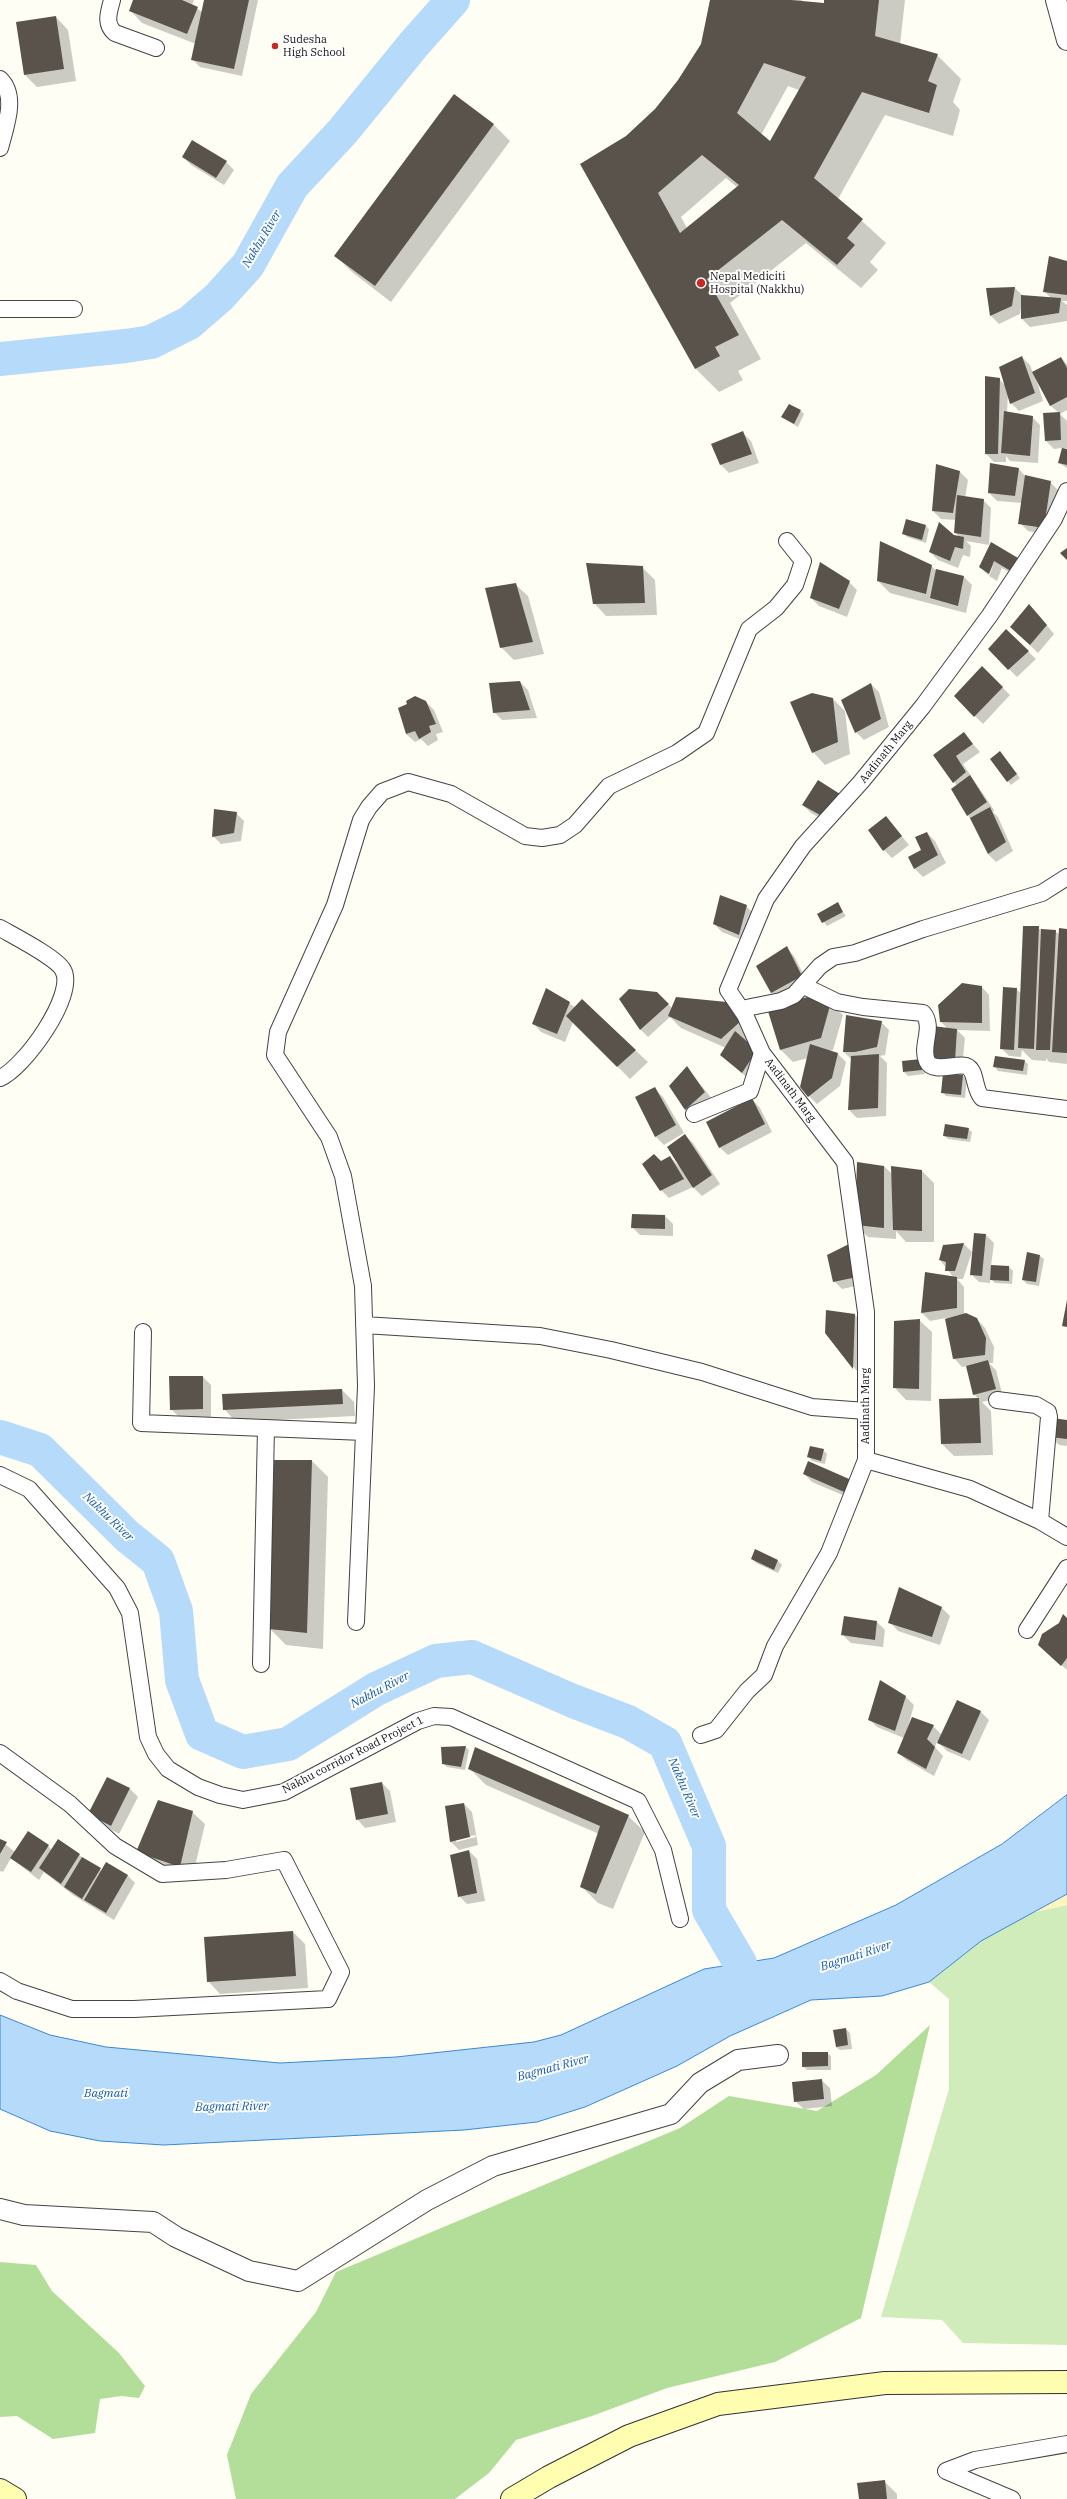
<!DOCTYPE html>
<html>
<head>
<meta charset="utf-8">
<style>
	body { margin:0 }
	canvas { display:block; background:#fffef4 }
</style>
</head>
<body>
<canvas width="1067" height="2499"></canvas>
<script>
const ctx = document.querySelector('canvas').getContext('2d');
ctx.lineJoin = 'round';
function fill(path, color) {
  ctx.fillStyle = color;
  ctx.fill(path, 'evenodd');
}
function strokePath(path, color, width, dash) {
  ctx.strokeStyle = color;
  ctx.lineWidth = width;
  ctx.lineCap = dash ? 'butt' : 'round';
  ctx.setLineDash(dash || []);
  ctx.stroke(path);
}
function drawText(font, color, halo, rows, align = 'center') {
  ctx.font = font + ' "IBM Plex Serif",serif';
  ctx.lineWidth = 4;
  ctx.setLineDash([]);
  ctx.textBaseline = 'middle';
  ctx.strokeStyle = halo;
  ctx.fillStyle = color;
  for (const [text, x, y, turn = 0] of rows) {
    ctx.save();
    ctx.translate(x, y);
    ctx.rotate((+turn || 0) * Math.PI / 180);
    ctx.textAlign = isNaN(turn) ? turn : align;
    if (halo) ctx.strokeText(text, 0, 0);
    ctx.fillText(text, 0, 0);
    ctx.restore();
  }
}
fill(new Path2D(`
	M1067 1905V2345L963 2343 942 2320 881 2317 949 2089V1999L929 1982 981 1941 1030 1913Z`), '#d0ecbb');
fill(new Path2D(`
	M930 2025 861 2318 775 2362 667 2388 592 2416 516 2440 489 2473 455 2499H236L227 2455 251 2394 316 2312 336 2272 680 2128 729 2096 817 2111 876 2075Z
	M0 2262 36 2265 52 2291 119 2353 145 2386 139 2398 121 2396 100 2399 95 2433 53 2439 17 2416 0 2417Z`), '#b2de99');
fill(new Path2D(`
	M1067 1894V1905L1030 1913 1065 1895Z`), '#fdf5be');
const water = new Path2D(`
	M1067 1795V1894L981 1941 929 1982 882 1996 811 2000 730 2036 677 2066 585 2107 537 2122 464 2130 164 2145 100 2141 50 2131 0 2109V2015L50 2035 106 2047 280 2063 396 2057 534 2042 561 2035 704 1969 774 1958 896 1905 1002 1844Z`);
fill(water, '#b6daf9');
strokePath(water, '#3988d4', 1);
fill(new Path2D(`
	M134 0H194L192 5 202 12 205 0H258L242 76 200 67 192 59 196 44 142 23 130 10Z
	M710 0H802V2L825 4V0H905L900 45 937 55 961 79 953 102 960 110 953 136 885 115 838 199 886 243 870 262 878 270 861 288 806 243 730 303 761 359 738 371 743 380 719 392 696 369 605 151 643 125 679 81 702 44ZM788 86 799 90 770 143 761 135ZM726 178 738 188 687 228 681 217Z
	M56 17 68 30 76 81 37 87 25 75Z
	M454 95 494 125 510 141 391 302 352 272 336 256Z
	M183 157 226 162 234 170 224 185 191 165Z
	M1067 262V301H1062L1067 305V321L1030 327 1022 319 1021 307 1020 314 999 324 991 316 1015 288 1023 296 1051 298 1044 291Z
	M1022 357 1030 365 1033 373 1061 358 1067 364V410L1060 414 1067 421V448H1063L1067 450V468L1059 463 1062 448 1054 449 1046 441 1059 413 1051 406 1035 375 1043 401 1019 411 1011 403 1008 393 1007 413 1032 417 1040 425 1038 463 1010 461 1006 456V462H994L986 454 999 379 1005 385Z
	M801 411 804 414 798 427 782 417Z
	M743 433 751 441 759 463 729 473 721 465 712 444Z
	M937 465 960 472 968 480 965 498 983 500 991 508 989 545 966 541 971 546 970 557 963 555 958 568 938 560 930 552 954 536 960 538 955 532 956 520 941 519 933 511Z
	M1019 469 1026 477 1050 482 1058 490 1051 536 1028 531 1020 523 1022 503 997 501 989 493Z
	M926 526 929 529 926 543 907 537 903 533Z
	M992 543 1017 559 1026 567 1022 580 1002 568 997 581 989 576 993 566 988 575 980 567Z
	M931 566 936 570 964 577 972 585 966 613 890 593 878 581Z
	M642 567 655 580 657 615 606 616 594 603Z
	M849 582 857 590 847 617 819 606 811 598Z
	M515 584 528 596 544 654 514 660 501 647Z
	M1037 613 1054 634 1038 653 1011 627Z
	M1006 630 1036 659 1017 677 989 649Z
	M982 667 1010 695 983 724 955 696Z
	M520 682 528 690 537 718 502 720 494 712Z
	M871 684 879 692 889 727 864 740 856 732Z
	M832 698 845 711 850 754 825 765 813 752Z
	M426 702 434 710 443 732 436 734 438 740 428 746 421 739 415 742 406 734Z
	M964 734 980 752 963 764 994 810 993 812 998 817 1013 851 996 862 988 854 968 815 957 786 935 755Z
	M1000 752 1020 778 1011 785 1008 781Z
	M847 802 829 823 811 813 803 805Z
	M236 813 244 821 241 841 221 844 213 836Z
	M886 817 909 845 892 858 884 850Z
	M927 833 935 841 946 863 923 877 915 869 909 858 922 850Z
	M837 904 846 916 827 926 818 914Z
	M746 906 754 914 747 942 722 932 714 924Z
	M1024 927 1055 931 1060 935 1067 930V1064L1049 1062 1046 1058V1061L1032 1060 1022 1050 1021 1057 1009 1056 1001 1048 1016 989 1022 994Z
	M786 948 794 956 809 985 780 1001 771 993Z
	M981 986 989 995 990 1031 957 1030 965 1038 962 1069 940 1067 948 1029 941 1022 939 1005Z
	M569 1003 635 1050 648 1062 630 1079 573 1022 565 1042 541 1032 533 1023Z
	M726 1003 754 1033 745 1041 756 1051 751 1081 730 1063 726 1048 681 1028 670 1017 648 1037 640 1029 668 1004 672 1008Z
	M830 1003 843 1015 833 1050 829 1051 838 1054 846 1062 840 1086 817 1104 809 1096 808 1058 793 1062 781 1050 768 1009Z
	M881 1022 889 1030 885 1055 880 1056 887 1063 886 1116 857 1118 849 1110 851 1059 844 1052Z
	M1024 1061 1028 1064 1027 1075 998 1071 995 1067Z
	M924 1064 925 1074 908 1076 904 1072Z
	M687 1068 713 1100 694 1117 686 1109Z
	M944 1074 963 1076 967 1080 965 1098 946 1096 942 1092Z
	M654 1088 663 1097 684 1133 664 1145 656 1137 636 1097Z
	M752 1099 760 1108 772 1132 728 1155 719 1147Z
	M968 1129 972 1132 970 1142 948 1139 944 1135Z
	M685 1135 693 1143 720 1184 702 1196 693 1187 669 1198 661 1190 670 1157 681 1168Z
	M884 1166 892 1174 922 1171 934 1183V1242H906L896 1231V1239L868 1237 856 1225Z
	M633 1215 665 1216 673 1224V1236L640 1235 632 1227Z
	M986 1235 994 1243 991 1266 1009 1267 1013 1271 1012 1284 995 1283 990 1278V1283L979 1282 971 1274Z
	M964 1244 972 1252 963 1279H957L964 1287V1314L977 1319 985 1328 994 1347 993 1363H989L996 1370 1003 1397 982 1402 991 1411 993 1455 954 1456 942 1444 978 1399 974 1394 967 1366 962 1367 954 1358 946 1318 930 1321 922 1313 954 1278 940 1260 944 1246Z
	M828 1256 865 1284 842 1289 834 1281Z
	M1040 1256 1044 1259 1039 1286 1027 1284 1023 1280Z
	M854 1314 863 1323 861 1376 826 1332Z
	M919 1320 932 1332 931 1401 906 1400 894 1387Z
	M203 1377 211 1385V1417H179L171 1409Z
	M342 1390 354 1402 355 1416 236 1422 224 1409Z
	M1067 1421V1446L1059 1445 1051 1437Z
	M823 1450 827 1454 825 1464 812 1461 809 1457Z
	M275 1461H312L328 1477 323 1649 286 1645 270 1629Z
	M804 1474 856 1482 864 1491 859 1502 812 1482Z
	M755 1551 778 1561 782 1565 778 1573 756 1563 752 1559Z
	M899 1588 942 1608 950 1616 940 1645 898 1631 890 1622Z
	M1067 1619V1670L1048 1653Z
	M877 1622 885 1630 883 1647 851 1643 842 1634Z
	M905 1696 914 1705 907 1731 933 1726 942 1735 957 1702 981 1712 989 1720 970 1761 947 1751 937 1741 935 1747 943 1756 934 1776 906 1760 898 1752 904 1738 877 1727 869 1719Z
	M465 1747 469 1750 465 1770 447 1767 443 1763Z
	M470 1769 628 1816 645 1832 613 1909 598 1903 581 1886 599 1834 486 1785Z
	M108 1778 130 1789 138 1797 119 1834 97 1822Z
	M382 1783 390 1791 396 1822 365 1828 357 1819Z
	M464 1804 472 1812 478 1845 459 1850 451 1842 446 1807ZM475 1835 476 1837 456 1842V1840Z
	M192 1812 205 1824 192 1879 150 1864 137 1852Z
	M0 1840 15 1852 48 1846 52 1850 59 1841 102 1871 127 1875 135 1883 114 1920 73 1895 44 1872 39 1880 11 1858 3 1872 0 1871Z
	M469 1851 477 1859 485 1901 467 1904 459 1896Z
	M293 1932 305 1944 308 1988 220 1994 208 1981Z
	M846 2029 850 2033 852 2049 840 2050 836 2047Z
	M827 2053 831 2056V2070H807L803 2066Z
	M821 2080 830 2088 832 2106 804 2109 795 2101Z
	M884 2481 897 2494V2499H860Z`), '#0003');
strokePath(new Path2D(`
	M0 359 126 346 151 342 189 323 219 297 248 265 292 186 343 131 414 44 453 0
	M0 1437 40 1450 127 1536 158 1561 176 1611 182 1680 202 1734 243 1752 288 1744 376 1689 436 1661 472 1657 573 1701 628 1722 665 1743 709 1846V1910L740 1963 745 1996`), '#b6daf9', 34);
fill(new Path2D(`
	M133 0H182L198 7 187 34 129 11Z
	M204 0H249L234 69 191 60Z
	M710 0H791L824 3V0H879L875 36 938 54 928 81 937 85 929 113 862 92 814 178 863 219 847 238 855 245 837 265 782 220 707 279 739 335 715 347 720 356 695 369 580 164 626 136 655 109 678 80 701 44ZM764 63 806 77 770 141 737 113ZM702 155 739 185 680 233 658 193Z
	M56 16 64 69 24 75 16 22Z
	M454 94 494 124 375 286 334 256Z
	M192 140 227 161 216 178 182 157Z
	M1049 256 1067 261V295L1043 292Z
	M1015 287 1012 306 990 316 986 288Z
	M1021 295 1061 298 1059 313 1021 319Z
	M1022 356 1035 393 1010 404 999 367Z
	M1061 357 1067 368V397L1050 406 1032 372Z
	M985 376 1000 378 998 454H985Z
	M789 404 801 410 794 424 781 417Z
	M1004 411 1033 416 1030 456 1001 453Z
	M1060 412 1061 440 1045 441 1043 413Z
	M743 431 752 454 720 465 711 444Z
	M1062 448 1067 449V465L1058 463Z
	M990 463 1019 468 1015 496 988 493Z
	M936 464 960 471 953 513 932 511Z
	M1025 475 1051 481 1044 528 1018 524Z
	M957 495 984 499 981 537 954 533Z
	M906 519 926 525 922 540 902 534Z
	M939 522 954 535 964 537 963 549 955 547 950 561 929 552Z
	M880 541 932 565 926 594 877 581Z
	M991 542 1018 558 1014 573 994 561 989 574 979 567Z
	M1067 548V560L1060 553Z
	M820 562 850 581 839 609 810 598Z
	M586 563 643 566 645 603 593 604Z
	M936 569 964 576 958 606 930 598Z
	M516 583 533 642 500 648 485 588Z
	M1029 604 1047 625 1030 645 1010 627Z
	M1006 629 1029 651 1008 670 988 649Z
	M982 666 1003 687 974 717 954 696Z
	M520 681 530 710 493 713 489 683Z
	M871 683 881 719 855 733 841 700Z
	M812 693 833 698 838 742 812 753 790 702Z
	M415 696 426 701 436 724 429 726 431 732 419 739 415 731 406 734 398 708 407 704 406 701Z
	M964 732 973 744 956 756 966 772 953 783 933 755Z
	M1000 751 1017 774 1007 782 990 759Z
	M970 775 987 802 967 816 951 789Z
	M818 780 840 794 820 815 802 805Z
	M990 807 1006 842 988 854 970 818Z
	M214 809 237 812 234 833 212 837Z
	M886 816 902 836 883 851 868 830Z
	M927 832 938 855 914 869 908 857 921 850 915 837Z
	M720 895 747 905 739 935 713 924Z
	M838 902 843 912 822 923 817 914Z
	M1023 926H1039L1034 1049 1018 1048Z
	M1059 928 1067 929V1053L1052 1052Z
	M1041 929 1056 930 1050 1050H1036Z
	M787 946 802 976 771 993 756 966Z
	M962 983 982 986V1023L940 1022 938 1005Z
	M1003 987 1017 988 1014 1050 1000 1049Z
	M546 988 570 1002 557 1034 532 1024Z
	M629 989 657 992 669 1004 640 1030 619 999Z
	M811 996 831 1002 821 1038 780 1050 767 1008Z
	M676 997 727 1002 742 1020 721 1039 668 1016Z
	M582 999 636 1050 617 1067 566 1016Z
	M846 1015 882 1021 877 1047 855 1052H843Z
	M933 1026 957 1029 955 1061 931 1060Z
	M735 1031 757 1050 742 1073 720 1055Z
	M810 1044 838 1053 832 1078 808 1097 800 1087Z
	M879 1054 878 1108 848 1110 851 1056Z
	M995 1056 1025 1060 1023 1071 993 1067Z
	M921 1059 922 1070 903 1072 902 1061Z
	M687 1066 705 1092 685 1110 669 1086Z
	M943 1073 963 1075 961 1095 941 1093Z
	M655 1087 676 1125 655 1137 635 1097Z
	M752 1098 765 1124 719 1148 706 1122Z
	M945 1124 969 1128 967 1139 943 1136Z
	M685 1134 712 1175 693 1188 667 1147Z
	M654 1154 661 1161 670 1156 684 1179 660 1191 642 1164Z
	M857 1162 884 1166V1228L855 1225Z
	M891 1166 922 1170V1231L893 1230Z
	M632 1214 665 1215V1229L631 1228Z
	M974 1233 986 1234 982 1276 970 1275Z
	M851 1243 857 1277 833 1282 827 1255Z
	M964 1243 955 1271H945L946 1262 939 1260 943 1245Z
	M1027 1252 1040 1255 1036 1282 1022 1280Z
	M991 1265 1009 1266V1281L990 1280Z
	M925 1272 957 1277V1308L921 1313Z
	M1067 1300V1327L1062 1326Z
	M826 1310 855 1314 853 1369 825 1333Z
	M966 1313 977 1318 986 1338 985 1355 953 1359 945 1319Z
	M920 1319 919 1389 893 1388 894 1321Z
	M988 1360 996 1389 973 1395 966 1366Z
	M169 1376H203V1409L170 1410Z
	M342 1389 343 1404 223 1410 222 1394Z
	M979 1398 981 1443 941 1444 939 1399Z
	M1052 1418 1067 1420V1439L1050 1437Z
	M810 1446 824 1449 821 1461 807 1457Z
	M274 1460H312L307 1633 269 1629Z
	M808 1461 856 1482 851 1495 803 1474Z
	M755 1549 778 1560 774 1570 751 1559Z
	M899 1587 942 1607 932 1637 888 1623Z
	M1063 1614 1067 1618V1658L1061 1666 1038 1645 1042 1634 1059 1623Z
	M844 1616 877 1621 875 1640 841 1635Z
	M880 1680 906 1696 895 1731 868 1720Z
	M957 1700 981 1711 962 1754 937 1743Z
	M912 1717 934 1725 927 1739 935 1747 926 1769 897 1753Z
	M466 1746 461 1767 442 1764 441 1747Z
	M475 1747 629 1815 596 1894 580 1887 600 1826 468 1769Z
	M107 1777 130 1788 111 1826 88 1814Z
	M382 1782 388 1814 356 1820 350 1788Z
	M158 1800 193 1811 180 1867 136 1852Z
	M464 1803 470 1837 450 1842 445 1806Z
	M28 1831 49 1845 31 1872 10 1858Z
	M0 1839 7 1842 0 1854Z
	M58 1839 80 1854 61 1884 39 1868Z
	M469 1850 477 1893 458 1897 450 1855Z
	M82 1857 101 1868 82 1899 64 1887Z
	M106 1862 128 1875 106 1913 84 1900Z
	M293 1931 296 1976 207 1982 204 1937Z
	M846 2028 848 2045 836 2047 833 2030Z
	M802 2052H828V2066L802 2067Z
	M822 2079 824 2099 794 2102 792 2082Z
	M885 2480 887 2499H859L857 2483Z`), '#5a534c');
const minor = new Path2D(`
	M112 0C109 12 104 24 115 33L156 48
	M0 79C18 96 5 128 0 148
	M0 309H74
	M0 928C14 936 57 958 63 970 77 995 23 1069 0 1078
	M804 986 837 1002 863 1007 923 1013C935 1027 920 1046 927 1061 933 1074 955 1063 966 1066 977 1070 973 1088 982 1098L1067 1109
	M741 1009 781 1001 794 995 820 966 833 957 855 953 923 929 1042 893 1067 877
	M694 1114 750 1091 762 1053 745 1015 728 990 766 899 803 846 861 782 923 706 990 615 1054 519 1067 491
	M364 1325 540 1336 611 1350 702 1372 812 1407 866 1411
	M143 1332 141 1423 364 1432
	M997 1400 1036 1405 1048 1412 1049 1417 1040 1521
	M866 1460 970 1489 1040 1521 1067 1537
	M0 1475 29 1489 117 1588 130 1613 148 1737 156 1754 168 1769 198 1787 220 1795 243 1800 284 1792 418 1721 434 1716 451 1717 638 1801 663 1850 680 1919
	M356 1622 366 1386 363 1286 343 1176 329 1137 275 1055 278 1032 335 905 361 820 369 807 382 792 408 782 451 794 525 836 542 838 560 835 575 825 609 786 677 753 706 733 749 629 776 608 795 585 803 561 787 541
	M1027 1630 1067 1568
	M261 1664 266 1428
	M701 1735 716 1730 747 1691 764 1675 775 1646 829 1553 866 1460V1312L845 1162 762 1053
	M0 1753 70 1804 115 1846 162 1874 226 1870 284 1860 341 1972 328 1999 134 2009H72L17 1991 0 1981
	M1012 2499 946 2471 975 2460 1067 2444`);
const tertiary = new Path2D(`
	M1056 0 1067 40
	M0 2209 24 2215 153 2222 176 2237 249 2271 298 2281 427 2200 493 2166 671 2114 700 2083 738 2060 778 2055`);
const secondary = new Path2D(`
	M0 2490 15 2499
	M512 2499 549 2477 629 2436 718 2404 885 2383 1067 2382`);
strokePath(minor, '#434343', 18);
strokePath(tertiary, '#434343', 22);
strokePath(secondary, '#323232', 24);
strokePath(minor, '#fff', 16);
strokePath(tertiary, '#fff', 20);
strokePath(secondary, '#fffdaf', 22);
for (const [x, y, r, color] of [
	[275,46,4,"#c82821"],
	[701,283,5,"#c82821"]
]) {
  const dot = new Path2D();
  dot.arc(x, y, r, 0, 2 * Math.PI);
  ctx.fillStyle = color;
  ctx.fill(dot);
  strokePath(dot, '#fff', 1.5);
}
drawText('11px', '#101010', '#fff', [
	["Sudesha",283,40],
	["High School",283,53],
	["Nepal Mediciti",710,277],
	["Hospital (Nakkhu)",710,290]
], 'left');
drawText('11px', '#101010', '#fff', [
	["Aadinath Marg",886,752,-51],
	["Aadinath Marg",790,1090,53],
	["Aadinath Marg",866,1406,-90],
	["Nakhu corridor Road Project 1",353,1755,-27]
]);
drawText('italic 12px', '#125aaa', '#fff', [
	["Nakhu River",262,239,-59],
	["Nakhu River",108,1517,44],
	["Nakhu River",380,1690,-28],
	["Nakhu River",684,1788,67],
	["Bagmati River",856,1956,-18],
	["Bagmati River",553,2068,-15],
	["Bagmati",106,2094],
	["Bagmati River",232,2107,-1]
]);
</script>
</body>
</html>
